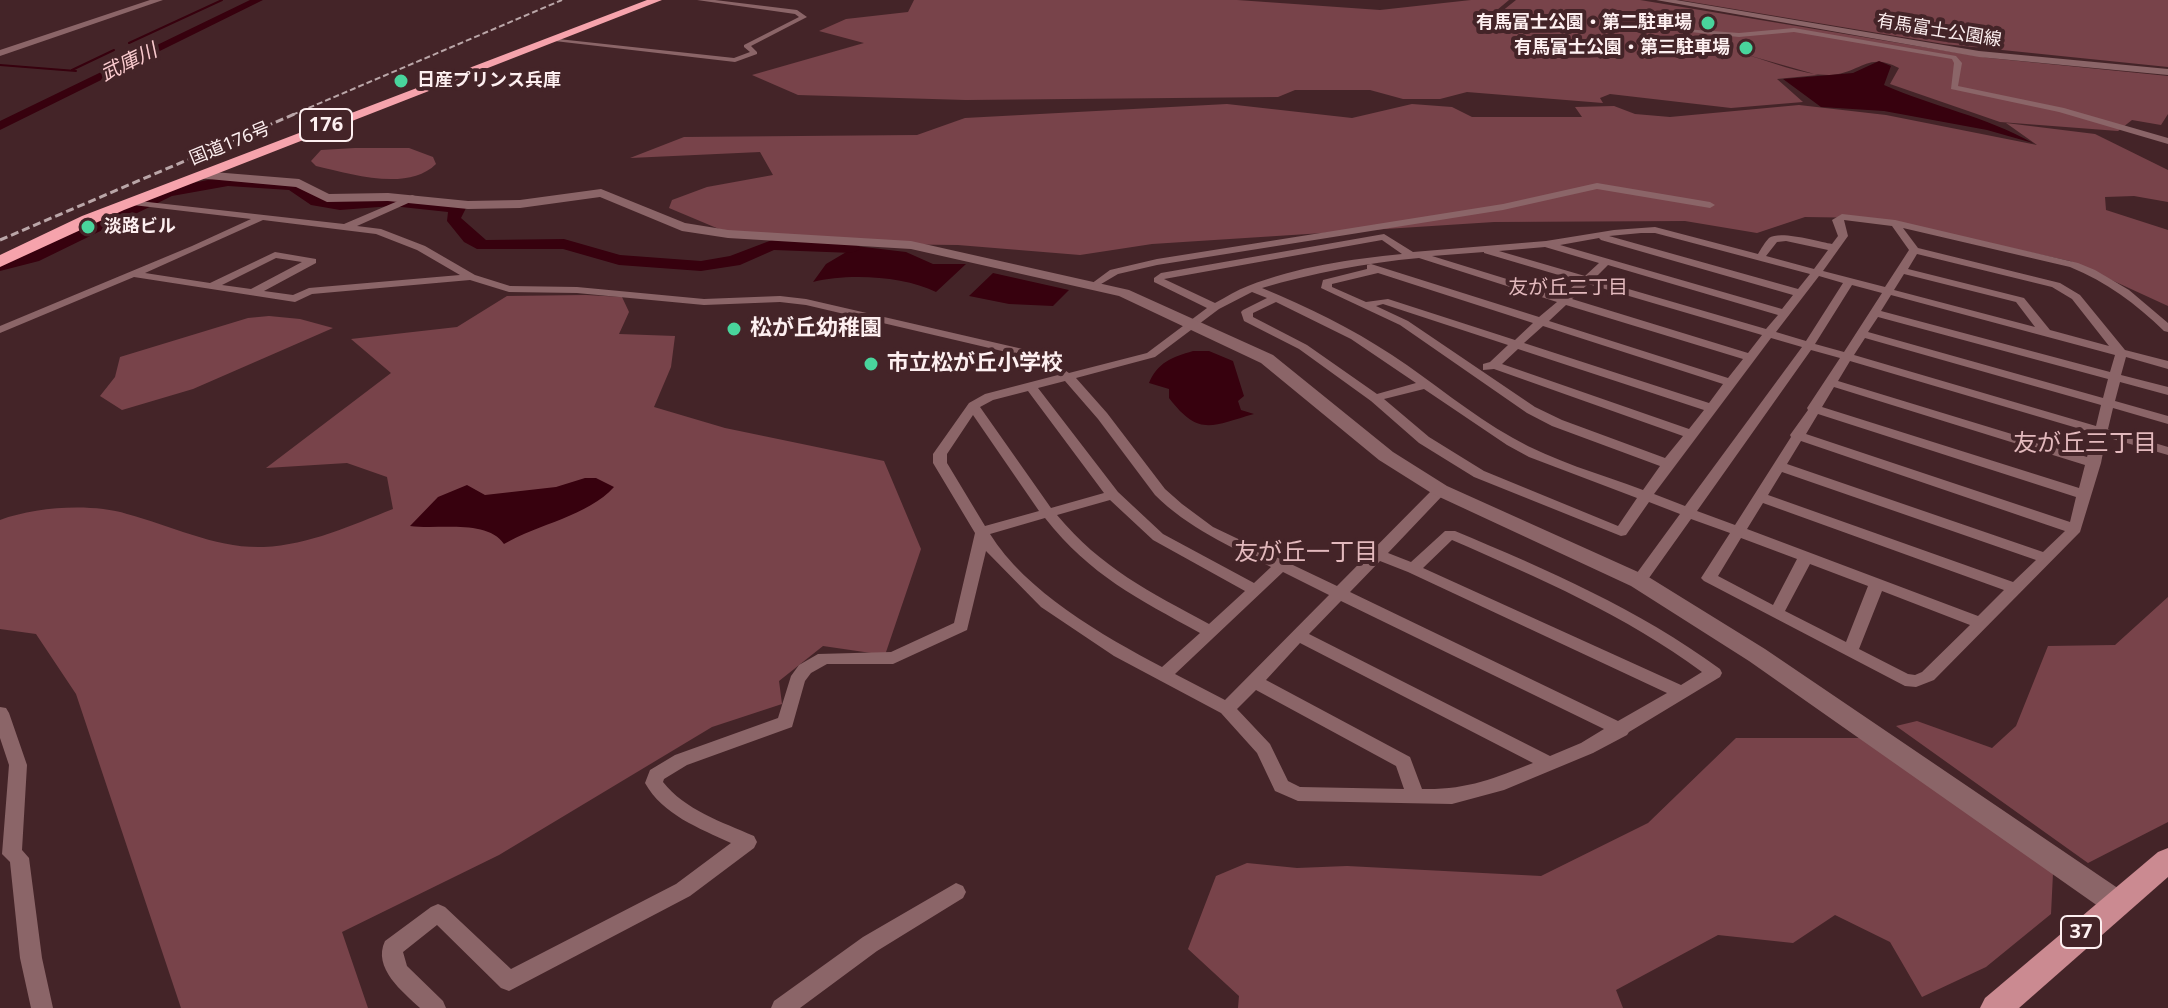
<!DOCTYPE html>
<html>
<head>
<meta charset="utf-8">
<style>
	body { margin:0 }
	canvas { display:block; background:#442428 }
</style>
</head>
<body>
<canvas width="2168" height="1008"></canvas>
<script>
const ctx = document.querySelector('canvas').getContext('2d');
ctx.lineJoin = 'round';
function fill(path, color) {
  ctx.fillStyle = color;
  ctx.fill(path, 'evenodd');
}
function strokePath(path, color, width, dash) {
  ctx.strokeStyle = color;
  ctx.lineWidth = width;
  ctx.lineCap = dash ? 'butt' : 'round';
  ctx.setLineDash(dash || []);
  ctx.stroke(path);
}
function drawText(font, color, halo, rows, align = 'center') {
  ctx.font = font + ' "Noto Sans","Noto Sans JP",sans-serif';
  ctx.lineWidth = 8;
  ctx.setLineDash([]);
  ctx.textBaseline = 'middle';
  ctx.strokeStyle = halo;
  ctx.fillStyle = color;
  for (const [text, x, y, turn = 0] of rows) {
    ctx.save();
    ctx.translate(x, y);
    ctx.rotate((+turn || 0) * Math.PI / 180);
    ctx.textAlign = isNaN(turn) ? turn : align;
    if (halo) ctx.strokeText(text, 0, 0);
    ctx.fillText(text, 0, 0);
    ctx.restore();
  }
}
fill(new Path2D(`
	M914 0H1237L1380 10 1471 0H1509L1497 10 1501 12 1516 0H1640L1989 58 2168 76V114L2161 125 2132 120 2118 131 2000 122 1890 84 1899 68C1866 51 1861 74 1829 75 1802 75 1769 61 1744 54L1818 75 1777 79 1803 102 1731 108 1610 94 1600 98 1603 103 1467 92 1440 99H1403L1370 90H1295L1278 97 966 100 798 95 752 75 864 43 819 31 846 19 908 12Z
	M1680 0H2168V67L1944 44Z
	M1227 104 1352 118 1412 104 1452 107 1472 117H1582L1575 107 1614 106 1635 114 1670 117 1799 105 1886 115 2037 145 2006 123 2095 134 2168 170V202L2134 196 2105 197 2106 210 2168 230V306L2070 261 1872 218 1805 217 1757 233 1685 221 1494 222 1152 244 1080 255 958 245 784 243 719 229 669 208 672 200 707 187 773 175 760 152 630 158 684 137 917 135 965 118Z
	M355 148H409L433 157 436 164C408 192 351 174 316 166L311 161 321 150Z
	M586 295 622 297 629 312 619 334 675 336 671 367 654 407 725 428 884 461 921 549 885 655 823 646 779 681 782 704 712 727 499 855 342 932 368 1008H181L76 694 36 634 0 629V520C36 507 90 503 127 514 172 526 217 549 264 547 309 545 352 525 393 509L387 477 347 463 266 468 391 373 351 339 457 327 507 296Z
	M269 316 300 319 333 328 193 389 122 410 100 396 115 377 120 357 248 318Z
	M2168 597V822L2088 863 1896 726 1917 721 1992 748 2016 726 2048 646 2115 645Z
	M1736 738H1860L2053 873 2051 914 1986 967 1922 997 1890 942 1835 915 1793 943 1718 935 1616 990 1623 1008H1238L1239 996 1188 949 1216 876 1247 863 1297 868 1347 866 1541 876 1648 823Z`), '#78434a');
fill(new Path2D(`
	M1879 61 1891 66 1884 85C1934 107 1985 116 2033 143L1987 130 1884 111 1821 107 1783 79 1853 73Z
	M847 245 906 252 933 264H966L936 292C904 276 848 273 813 282L826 264 848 251Z
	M993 273 1069 290 1053 306 1009 304 969 296Z
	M1193 351H1209L1233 361 1244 396 1238 401 1241 410 1254 414C1211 426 1199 437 1169 398V389L1149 383C1157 363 1172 357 1193 351Z
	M585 478H596L614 487C588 516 538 524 504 544 487 519 437 530 410 526L438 497 467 485 485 495 556 487Z`), '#37010e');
strokePath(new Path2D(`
	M129 43 222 0
	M0 65 76 71
	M72 70 114 50`), '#37010e', 2);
fill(new Path2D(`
	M250 0H263L0 130V121Z
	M228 176 293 181 321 198 340 200 392 196 458 203 466 208 461 218 486 240 564 239 620 255 701 261 730 256 772 240 853 243 862 248 853 253 774 250 740 265 701 271 619 265 563 249H477L464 242 447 221 448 212 392 206 340 210 311 205 289 190 228 186 172 196 39 261 0 271V261L27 253 162 189Z`), '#37010e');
fill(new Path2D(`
	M697 0H715L797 10 807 17 751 46 757 52V54L735 62 546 40 549 38 734 58 750 52 744 47V45L799 17 795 14Z
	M1794 28 1956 56 1962 63 1958 86 2064 108 2168 138V144L2059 112 1951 89 1954 63 1952 59 1794 32 1739 37 1681 31 1684 29 1739 33Z
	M1597 183 1710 202 1715 205 1710 208 1597 189 1503 210 1157 265 1118 274 1096 287 1091 284 1110 270 1157 259 1503 204Z
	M412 195 415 196V200L357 226 381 229 425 246 475 275 510 286 577 287 704 299 780 296 806 299 1040 353 1069 373 1147 353 1207 308 1154 282V278L1161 273 1384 234 1413 252 1546 241 1614 230 1655 227 1758 254C1761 249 1765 242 1769 238 1780 230 1819 242 1832 244L1838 236 1832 220 1842 214 1895 220 2078 263 2095 270 2129 290 2168 323V332L2164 331C2136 304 2107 282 2070 267L1903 228 1918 248 2060 283 2080 295 2125 350 2168 361V369L2126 357 2121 375 2168 387V395L2120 382 2115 401 2168 416V424L2113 408 2108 429 2168 447V455L2106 437 2101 463 2080 532 1934 680 1916 687 1905 686 1704 581 1701 578 1730 533 1691 519 1644 585H1634L1631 581 1634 577 1680 514 1649 502 1626 535 1621 536 1474 477 1419 443 1371 401 1299 349 1244 321 1241 312 1243 310 1267 298 1252 292 1219 309 1155 357 1076 378 1107 413 1165 489 1182 504 1213 527 1337 586 1435 487H1445L1447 490 1445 493 1388 553 1411 562 1445 531H1455C1548 570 1638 609 1720 669L1722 673 1720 677 1629 732 1627 735 1593 753 1504 790 1452 804 1298 801 1275 791 1257 753 1221 713 1114 656 1041 607 986 551 967 630 893 664H827L811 673 805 681 792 727 687 765 664 779 663 782C685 810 722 822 754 836L757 842 754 848 690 896 509 991 501 988 437 925 403 952 407 966 443 1001 446 1008H420C403 992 372 968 385 941L431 907 438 904 445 907 511 969 676 884 731 843C699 828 663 815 645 783L650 770 675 755 778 718 791 676 799 665 818 654 891 652 954 623 975 533 933 463V454L969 403 985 394 1058 375 1032 358 806 305 780 302 704 305 577 293 509 292 470 280 312 294 295 302 134 277 0 333V326L192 246 251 219 133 205 130 204V200L344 224ZM263 220 376 234 417 250 460 275 309 288 293 295 264 291 316 263V259L275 252 210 283 145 273ZM1844 220 1892 226 1909 250 1885 287 1823 271 1848 236ZM1641 233H1655L1810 274 1798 289 1609 236ZM1599 238 1601 240 1793 295 1782 309 1560 245ZM1382 240 1402 254C1351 259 1296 267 1248 286 1237 290 1226 297 1215 303L1164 279ZM1786 241 1828 250 1814 269 1766 256 1777 242ZM1545 247 1599 263 1585 276 1499 251ZM1484 252V253L1579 281 1562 296 1432 256ZM1917 254 2052 287 2072 299 2109 346 2050 330 2024 298 1908 269ZM276 258 302 262 251 289 222 285ZM1419 258 1557 302 1539 317 1371 264 1367 265V269L1323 280 1321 288 1400 325 1527 413 1552 426 1660 466 1643 490C1600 474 1553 461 1513 438 1470 414 1433 382 1392 355 1351 328 1308 307 1262 288 1313 273 1365 263 1419 258ZM1608 265 1778 315 1766 329 1594 279ZM1378 273 1533 323 1515 340 1388 299 1366 302 1332 287V284ZM1904 274 2016 302 2035 327 1894 290ZM1819 276 1843 283 1806 341 1776 332ZM1588 284 1762 335 1748 353 1572 299ZM1852 285 1882 293 1844 352 1815 344ZM1891 295 2115 355 2110 372 1881 311ZM1276 302 1351 339 1416 383 1377 394 1307 345 1253 317V313ZM1383 304 1508 345 1490 362 1483 364V370L1494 369 1683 436 1665 458 1562 420 1535 407 1408 321 1376 306ZM1566 305 1743 359 1728 378 1549 321ZM1878 317 2108 379 2103 398 1868 332ZM1543 326 1723 384 1709 403 1524 343ZM1771 338 1802 347 1685 506 1654 494ZM1865 338 2101 405 2096 426 1854 355ZM1518 349 1704 410 1689 429 1502 364ZM1811 350 1840 358 1807 408 1808 410 1790 435 1791 437 1735 525 1697 511ZM1850 361 2094 433 2087 457 1838 381ZM1065 381 1098 419 1155 495C1188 528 1230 546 1271 567L1254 583 1163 534 1118 492 1038 388ZM1834 387 2085 465 2079 488 1822 407ZM1424 389 1507 445 1529 457 1637 498 1618 526 1484 471 1429 437 1384 399ZM1028 391 1104 493 1051 508 980 407 993 400ZM1818 414 2076 497 2070 522 1806 434ZM973 415 1039 511 985 526 947 463V454ZM1801 441 2065 531 2043 552 1787 464ZM1782 472 2036 560 2013 582 1768 495ZM1110 500 1153 540 1245 591 1209 624C1150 592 1101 568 1057 515ZM1763 503 2004 590 1978 616 1747 529ZM1045 518C1091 576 1137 598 1200 633L1162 667C1103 636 1025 591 990 534ZM1741 538 1797 559 1773 605 1718 576ZM1452 540C1539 578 1625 615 1702 672L1681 685 1423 568ZM1380 561 1408 572 1667 693 1618 721 1350 592ZM1810 564 1868 586 1846 642 1785 611ZM1283 572 1329 595 1225 700 1175 674ZM1882 591 1970 625 1922 672 1915 675 1908 674 1859 649ZM1341 601 1604 729 1581 743 1550 756 1309 634ZM1300 643 1533 763C1493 779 1466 790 1422 789L1410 757 1266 680ZM1256 690 1396 766 1404 789 1300 787 1288 781 1270 744 1237 709Z
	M0 707 6 708 9 713 27 765 22 850 29 858 42 958 53 1008H31L20 958 10 862 2 854 9 765 0 738Z
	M956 883 963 886 966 892 963 898 877 951 800 1008H771L774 1001 863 937Z`), '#8b6568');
fill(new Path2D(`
	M150 0H163L0 56V50Z
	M1656 0H1676L1979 51 2168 69V75L1979 57Z
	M201 171 299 179 329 194 388 193 468 201 520 200 601 189 685 223 728 230 911 241 1129 290 1273 355 1393 452 1447 486 1647 576 1765 649 2125 893 2129 902 2125 911 2115 914 2105 911 1749 661 1631 586 1433 494 1379 460 1261 363 1119 296 911 249 728 238 682 231 600 197 520 208 468 209 388 201 327 202 296 187 197 178 195 175Z`), '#8b6568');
fill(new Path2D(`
	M2168 848V877L2019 1008H1980L1985 998 2158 852Z`), '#cb8a91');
fill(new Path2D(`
	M647 0H662L124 210 0 267V255L82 216Z`), '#f6a3ac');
strokePath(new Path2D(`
	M292 115 562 0`), '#baa6a8', 2, [6, 3]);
strokePath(new Path2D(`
	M0 240 297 113`), '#baa6a8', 3, [8, 4]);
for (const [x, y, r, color] of [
	[1708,23,8,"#49d49c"],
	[1746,48,8,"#49d49c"],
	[401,81,8,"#49d49c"],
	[88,227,8,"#49d49c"],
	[734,329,8,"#49d49c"],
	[871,364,8,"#49d49c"]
]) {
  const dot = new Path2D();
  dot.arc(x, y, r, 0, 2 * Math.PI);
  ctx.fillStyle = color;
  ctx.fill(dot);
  strokePath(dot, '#442428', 3);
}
drawText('bold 18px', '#fdeff0', '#442428', [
	["有馬富士公園・第二駐車場",1692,23],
	["有馬富士公園・第三駐車場",1730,48],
	["日産プリンス兵庫",417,81,"left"],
	["淡路ビル",104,227,"left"]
], 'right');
drawText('18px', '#fdeff0', '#442428', [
	["有馬富士公園線",1939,31,9],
	["国道176号",230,144,-22]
]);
drawText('italic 20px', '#fcccd0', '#442428', [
	["武庫川",129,63,-26]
]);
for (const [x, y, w] of [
	[326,125,52],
	[2081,932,40]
]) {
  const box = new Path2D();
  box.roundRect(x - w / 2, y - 16, w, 32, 6);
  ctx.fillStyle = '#442428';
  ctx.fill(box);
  strokePath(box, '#fdeff0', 2);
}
drawText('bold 20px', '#fdeff0', null, [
	["176",326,125],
	["37",2081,932]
]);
drawText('20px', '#e3b9bd', '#442428', [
	["友が丘二丁目",1568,288]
]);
drawText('bold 22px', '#fdeff0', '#442428', [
	["松が丘幼稚園",750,329],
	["市立松が丘小学校",887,364]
], 'left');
drawText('24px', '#e3b9bd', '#442428', [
	["友が丘三丁目",2085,444],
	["友が丘一丁目",1306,553]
]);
</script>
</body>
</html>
